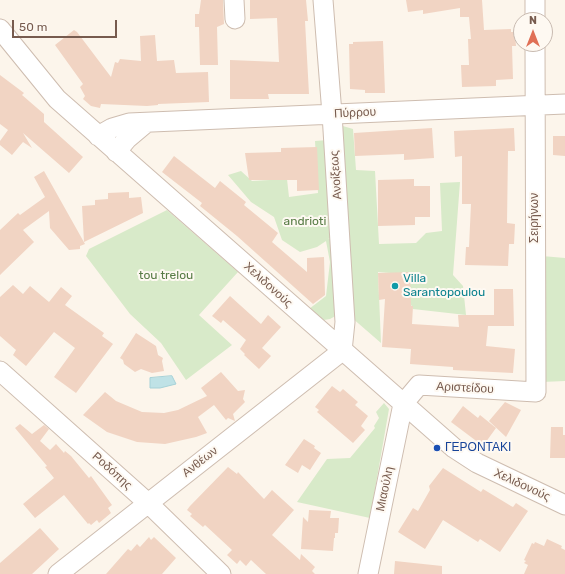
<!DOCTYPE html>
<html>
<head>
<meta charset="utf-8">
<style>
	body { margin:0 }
	#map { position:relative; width:565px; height:574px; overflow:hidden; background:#fcf5eb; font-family:Rubik,sans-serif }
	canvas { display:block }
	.north { position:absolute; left:513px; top:12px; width:40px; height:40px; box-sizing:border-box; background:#fef9f2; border:1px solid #c8bab0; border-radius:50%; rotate:0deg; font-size:11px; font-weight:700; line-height:16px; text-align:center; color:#775b4e }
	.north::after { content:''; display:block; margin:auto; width:14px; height:18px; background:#e07056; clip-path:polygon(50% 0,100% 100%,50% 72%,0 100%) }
	.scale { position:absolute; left:12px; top:20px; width:105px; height:18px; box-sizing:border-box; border:2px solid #775b4e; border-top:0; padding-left:5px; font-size:12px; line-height:14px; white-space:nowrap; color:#775b4e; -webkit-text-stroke:3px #fef9f2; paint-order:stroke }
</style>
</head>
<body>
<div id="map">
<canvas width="565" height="574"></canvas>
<div class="north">N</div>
<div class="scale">50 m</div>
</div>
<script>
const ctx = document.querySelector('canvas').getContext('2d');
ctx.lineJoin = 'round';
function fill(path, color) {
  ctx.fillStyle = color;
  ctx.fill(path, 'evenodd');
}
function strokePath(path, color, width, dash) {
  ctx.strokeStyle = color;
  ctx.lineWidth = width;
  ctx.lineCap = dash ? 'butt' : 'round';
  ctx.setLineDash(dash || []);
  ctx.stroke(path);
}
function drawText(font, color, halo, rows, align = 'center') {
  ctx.font = font + ' Rubik,sans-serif';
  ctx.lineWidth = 4;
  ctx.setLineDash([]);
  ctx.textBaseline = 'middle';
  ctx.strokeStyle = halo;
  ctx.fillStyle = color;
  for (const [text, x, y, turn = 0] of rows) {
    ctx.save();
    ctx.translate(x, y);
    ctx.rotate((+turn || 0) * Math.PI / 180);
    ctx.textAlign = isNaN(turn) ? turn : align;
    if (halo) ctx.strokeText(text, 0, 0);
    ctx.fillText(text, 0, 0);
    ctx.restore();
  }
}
fill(new Path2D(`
	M336 124 353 129 356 170 375 171 379 244 416 243 426 233 442 231 440 183 460 182 453 275 463 286 466 315 413 309 404 290 414 275 378 272 381 343 351 317Z
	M328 140 333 236 328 239 335 237 339 314 330 319 324 320 309 309 326 296 330 262 326 241 317 247 300 252 282 240 274 217 251 202 228 175 241 171 252 181 287 179 289 197 318 193 315 141Z
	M167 210 238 272 199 315 232 345 186 380 161 343 130 314 86 256 89 249Z
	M542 256 565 258V381L542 382Z
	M384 403 389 409 370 518 297 502 327 459 350 458 375 428 374 426 379 418 376 412Z`), '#d8eac9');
const water = new Path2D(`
	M172 376 176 384 160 388H150V378Z`);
fill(water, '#bfe2e6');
strokePath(water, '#a6d1d7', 1);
fill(new Path2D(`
	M201 0H223L224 24 217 27 218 65H200L199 27H195V14H199Z
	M250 0H306L308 21H305L309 94H268L269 99H230V60L279 62 277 18 250 19Z
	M406 0H482L484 30 511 29V32H515L516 46H512L513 79 496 80V86L462 87 461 65H469L468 39H471L469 17H460V8L423 14V10L408 12Z
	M74 30 77 32 111 77 115 62 118 63 120 59 141 61 140 36 155 35 157 61 174 60 176 73 208 72 209 102 158 104V105L147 106 101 104 100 108 91 106 83 99 85 96 80 87 83 84 55 45Z
	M383 41 385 93H365V90L350 89 349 44H353V42Z
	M0 75 24 93 22 95 44 114V122L83 157 69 173 23 133 32 148 23 142 12 155 0 145V141L8 130 0 124Z
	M432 128 434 158 404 160V154L355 156 354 133Z
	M514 128 515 151H508L507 223 515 224 514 244H509L508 266 465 265 466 247H469L471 204H462V156L455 157 454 131Z
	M553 136H565V156L553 155Z
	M317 147 319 190 297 191V180H249L245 153 281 152V148Z
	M174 156 215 188 220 181 246 202 244 205 278 233 272 242 307 272V258L324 257 325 295 313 304 237 236 200 206 202 203 162 172Z
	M44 171 85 244 80 246V249L69 250 50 228 49 211 23 230 34 242 0 275V230L18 213 20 215 45 197 34 177Z
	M414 179V186H430V217H415V225L378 226V180Z
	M129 192V198L141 197 143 213 84 242 82 206 95 205V200L108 199V193Z
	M410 272 411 306H413L412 324 459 327 458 315H494V289H513L514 326H488L486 346 515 349 513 373 453 370V367L410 364 411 349 382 347 385 299 379 300 378 273Z
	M13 285 23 294 30 286 49 302 61 287 72 296 65 305 104 333 102 336 113 344 76 393 54 377 75 348 54 332 26 366 13 355 16 350 0 336V297Z
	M230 296 261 324 268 315 281 327 262 348 271 356 259 369 244 355 245 354 240 349 246 340 223 320 221 323 212 316Z
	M136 333 156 346 158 355 163 358 162 361 164 371 152 373 141 369 135 372 124 364 123 360 120 358Z
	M221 372 238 391 245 390 243 399 245 402 233 414 235 421 228 418 226 420 214 405 198 417 207 433 196 437 165 444 137 442 107 432 83 415 105 392 116 401 142 412 164 413 178 410 207 396 201 388Z
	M332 386 340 392 343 389 358 402 355 405 368 416 361 426 365 430 353 443 317 412 319 410 315 407Z
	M505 402 521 410 506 437 489 421Z
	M463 406 478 418 480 415 496 428 483 446 451 422Z
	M20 424 32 434 44 425 49 429 40 441 50 450 56 444 64 453 65 451 71 456 89 478 91 476 112 505 108 508 111 513 99 523 97 520 91 525 89 523 88 524 64 495 35 518 23 504 54 478 45 467 47 466 15 428Z
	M551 427H563V435H565V458H550Z
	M304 439 315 446 314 448 321 453 310 470 302 465 298 473 285 465Z
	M228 467 237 474 238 472 264 499 272 490 294 510 272 535 300 560 301 554 315 567 312 571 315 574H266L251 560 246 566 240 560 237 564 227 555 232 550 205 525 203 527 190 516 192 514 187 510 190 506Z
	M443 468 481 492 483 489 511 506 513 507 516 503 528 511 500 552 480 539 478 542 443 520 425 549 398 532 413 508 418 511 430 490 429 486Z
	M309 510 331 511 330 518H339L338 533H335V538H334L333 551 301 549 303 517 308 522Z
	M40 528 59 549 32 574H0V563Z
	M149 537 151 540 154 537 176 558 162 574H106L128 549 131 551 137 544 140 547Z
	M547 539 562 546 561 548 565 550V574H524L528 565 524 563 526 561 524 560 532 543 534 544 535 542 544 546Z
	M395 561 442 566V574H394Z`), '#f1d4c3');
const minor = new Path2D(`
	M234 0 235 19
	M535 20V0
	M0 29 57 99 454 448 477 463 565 505
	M98 136 112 128 129 123 565 104
	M116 152 127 139 146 123
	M0 371 148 503 221 574
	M58 574 342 351 345 322 332 114 323 0
	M368 574 403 404 419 385 536 392 535 44`);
strokePath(minor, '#cebdb0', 21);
strokePath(minor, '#fff', 19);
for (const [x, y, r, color] of [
	[395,286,4,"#0f9aa8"],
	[437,448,4,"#1a4fb4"]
]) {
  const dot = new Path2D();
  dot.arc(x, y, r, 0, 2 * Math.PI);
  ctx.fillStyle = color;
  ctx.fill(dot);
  strokePath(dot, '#fef9f2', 1.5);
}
drawText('12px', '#775b4e', '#fef9f2', [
	["Πύρρου",355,113,-3],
	["Ανοίξεως",336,175,-94],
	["Σειρήνων",535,218,-90],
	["Χελιδονούς",268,285,42],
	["Αριστείδου",465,388,3],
	["Ανθέων",200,462,-38],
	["Ροδόπης",112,471,42],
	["Χελιδονούς",522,485,25],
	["Μιαούλη",385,489,-78]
]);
drawText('12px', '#587c46', '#fef9f2', [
	["andrioti",305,222],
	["tou trelou",166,276]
]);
drawText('12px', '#0d838f', '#fef9f2', [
	["Villa",403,279],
	["Sarantopoulou",403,293]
], 'left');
drawText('12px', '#164399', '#fef9f2', [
	["ΓΕΡΟΝΤΑΚΙ",445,448]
], 'left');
</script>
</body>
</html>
